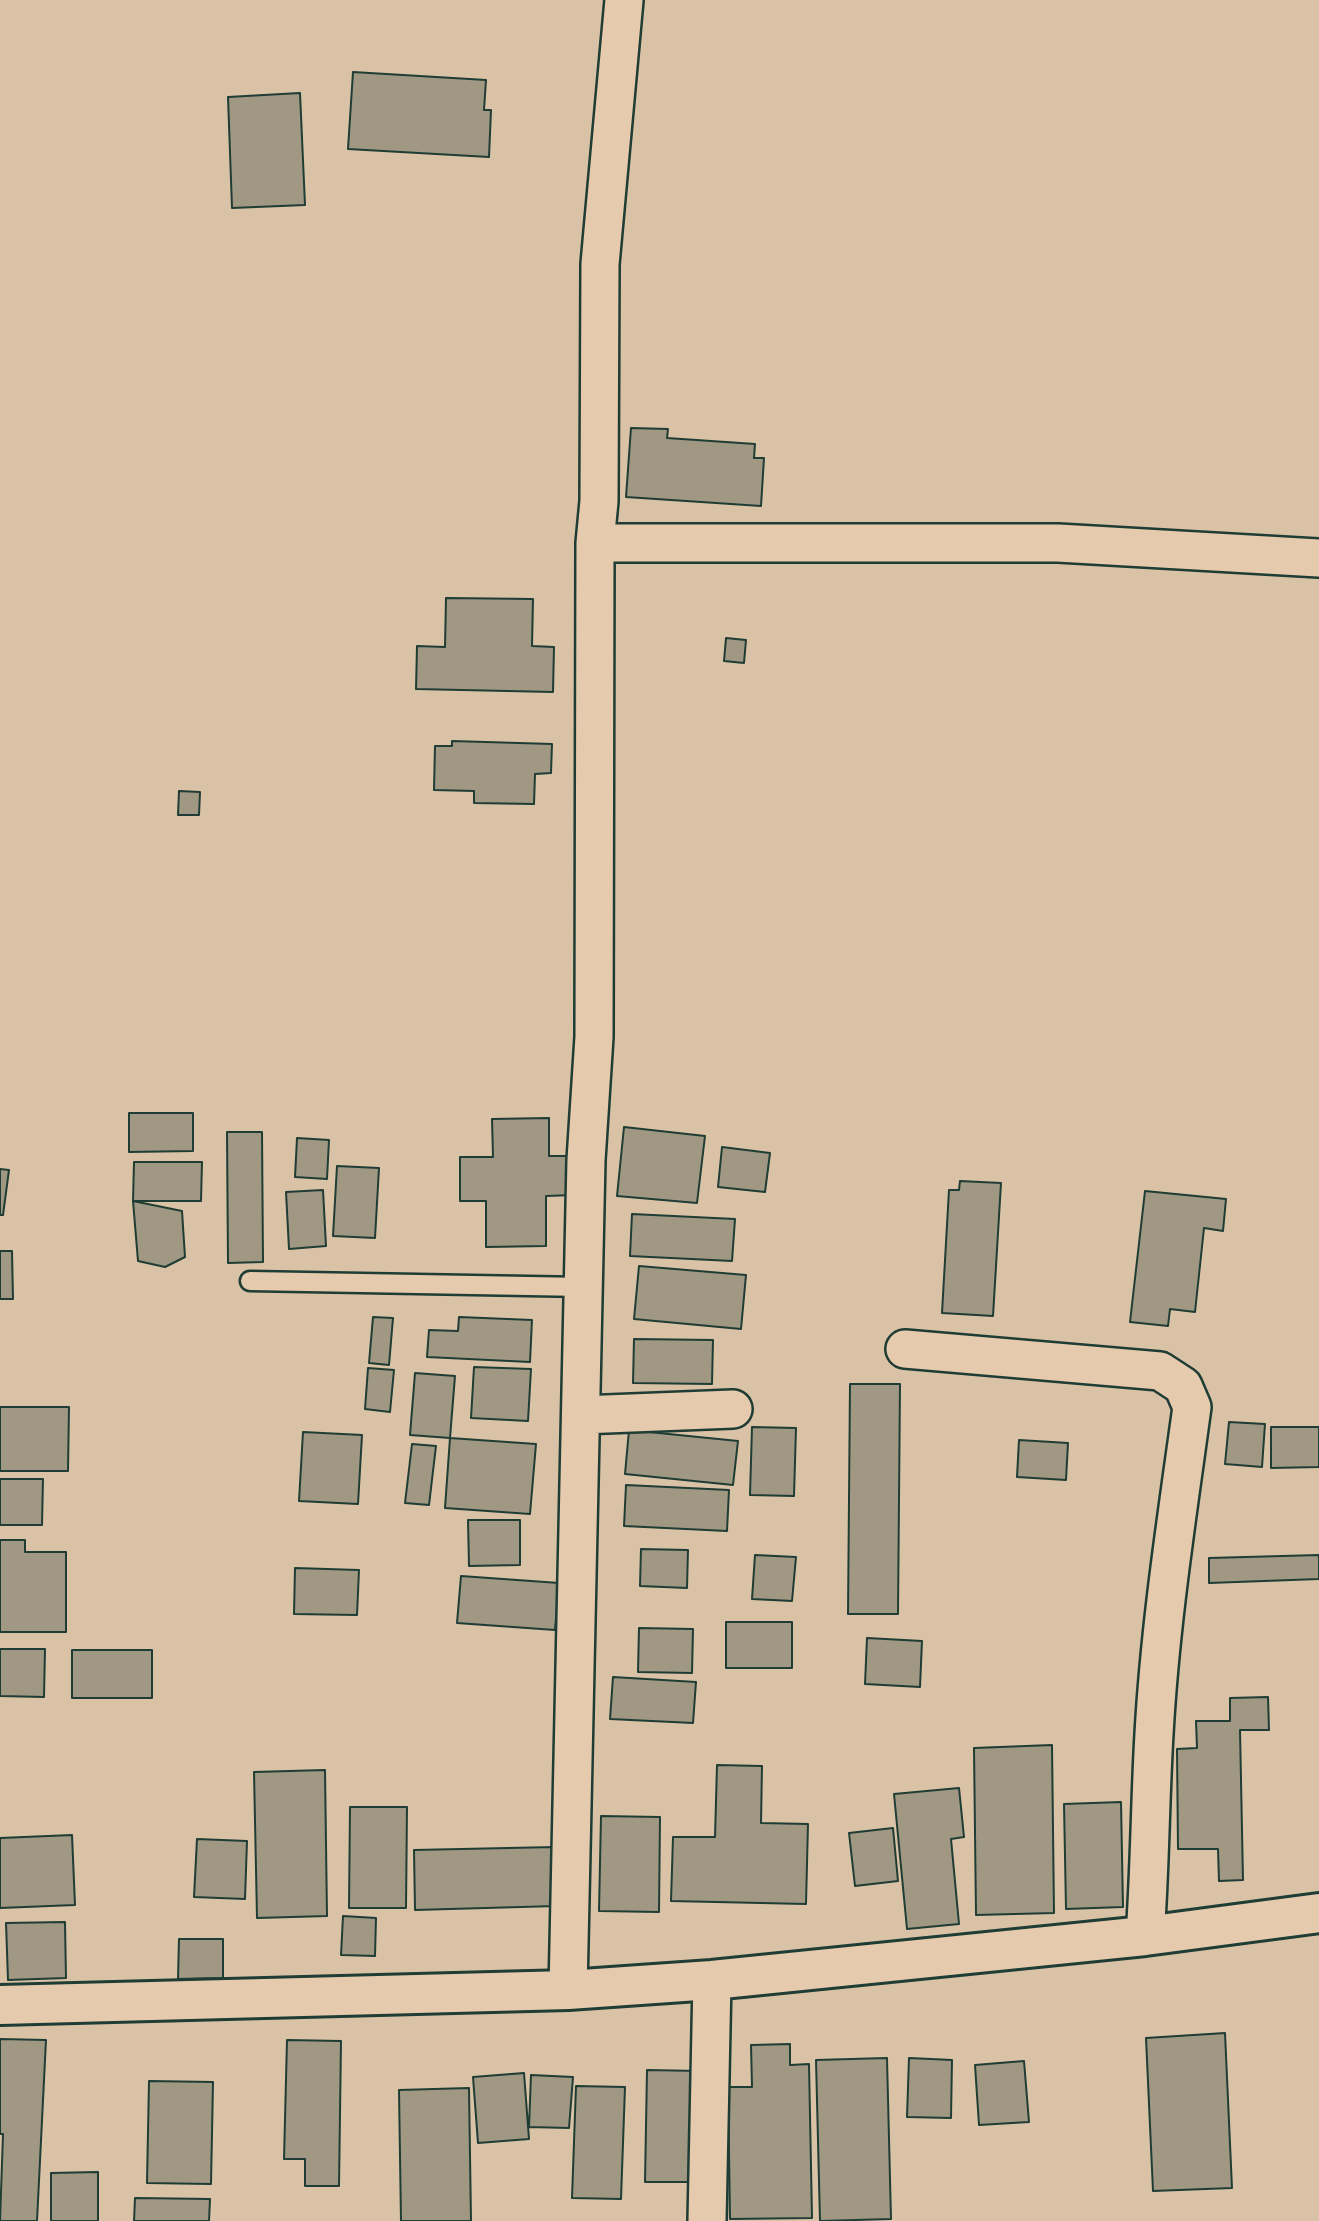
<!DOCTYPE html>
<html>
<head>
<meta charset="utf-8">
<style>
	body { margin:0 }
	canvas { display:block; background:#dac2a6 }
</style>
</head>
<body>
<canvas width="1319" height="2221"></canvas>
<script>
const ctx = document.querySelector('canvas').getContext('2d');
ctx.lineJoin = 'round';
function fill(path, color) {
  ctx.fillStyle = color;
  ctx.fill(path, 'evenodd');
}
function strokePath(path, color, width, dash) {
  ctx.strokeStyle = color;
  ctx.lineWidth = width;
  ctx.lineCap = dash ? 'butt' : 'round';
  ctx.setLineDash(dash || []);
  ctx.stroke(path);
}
const building = new Path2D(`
	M353 72 486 80 484 110H491L489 157 348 149Z
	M300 93 305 205 232 208 228 97Z
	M631 428 668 429 667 438 755 444 754 458H764L761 506 626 497Z
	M446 598 533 599 532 646 554 647 553 692 416 689 417 646 445 647Z
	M726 638 746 640 744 663 724 661Z
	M452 741 552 744 551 773 535 774 534 804 474 803V791L434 790 435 746H452Z
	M179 791 200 792 199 815H178Z
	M129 1113H193V1151L129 1152Z
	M549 1118V1156H575V1195L546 1196V1246L486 1247V1201H460V1157H493L492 1119Z
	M624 1127 705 1136 697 1203 617 1196Z
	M227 1132H262L263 1262 228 1263Z
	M297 1138 329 1140 327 1179 295 1177Z
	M722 1147 770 1153 765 1192 718 1187Z
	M134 1162H202L201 1201H133Z
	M337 1166 379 1168 375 1238 333 1236Z
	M0 1169 9 1170 3 1215H0Z
	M960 1181 1001 1183 993 1316 942 1313 949 1190H959Z
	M323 1190 326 1246 289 1249 286 1192Z
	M1145 1191 1226 1199 1223 1231 1204 1228 1195 1312 1170 1309 1168 1326 1130 1322Z
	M133 1201 182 1211 185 1257 165 1267 138 1261Z
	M632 1214 735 1219 732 1261 630 1256Z
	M0 1251H12L13 1299H0Z
	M639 1266 746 1275 741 1329 634 1319Z
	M373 1317 393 1318 389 1365 369 1363Z
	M459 1317 532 1320 530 1362 427 1357 429 1330 458 1331Z
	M634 1339 713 1340 712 1384 633 1383Z
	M474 1367 531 1369 528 1421 471 1418Z
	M368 1368 394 1370 390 1412 365 1409Z
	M415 1373 455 1376 450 1438 410 1435Z
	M850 1384H900L898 1614H848Z
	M0 1407H69L68 1471H0Z
	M1229 1422 1265 1424 1262 1467 1225 1464Z
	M752 1427 796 1428 794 1496 750 1495Z
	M1271 1427H1319V1467L1271 1468Z
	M629 1430 738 1441 733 1485 625 1474Z
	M303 1432 362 1435 358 1504 299 1501Z
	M450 1438 536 1444 530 1514 445 1508Z
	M1019 1440 1068 1443 1066 1480 1017 1477Z
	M412 1444 436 1446 429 1505 405 1503Z
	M0 1479H43L42 1525H0Z
	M626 1485 729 1490 727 1531 624 1526Z
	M468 1520H520V1565L469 1566Z
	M0 1540H25V1552H66V1632H0Z
	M641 1549 688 1550 687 1588 640 1586Z
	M755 1555 796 1557 792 1601 752 1599Z
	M1319 1555V1579L1209 1583V1558Z
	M295 1568 359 1570 357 1615 294 1614Z
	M461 1576 559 1583 555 1630 457 1623Z
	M726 1622H792V1668H726Z
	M639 1628 693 1629 692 1673 638 1672Z
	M867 1638 922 1641 920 1687 865 1684Z
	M0 1649H45L44 1697 0 1696Z
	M72 1650H152V1698H72Z
	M613 1677 696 1682 693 1723 610 1719Z
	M1268 1697 1269 1730H1240L1243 1880 1219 1881 1218 1849H1178L1177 1749 1197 1748 1196 1721H1230V1698Z
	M1052 1745 1054 1913 976 1915 974 1748Z
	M717 1765 762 1766 761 1823 808 1824 806 1904 671 1901 673 1837H715Z
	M325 1770 327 1916 257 1918 254 1772Z
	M959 1788 964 1837 951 1839 959 1924 907 1929 894 1794Z
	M1121 1802 1123 1907 1066 1909 1064 1804Z
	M350 1807H407L406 1908H349Z
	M601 1816 660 1817 659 1912 599 1911Z
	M893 1828 898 1881 855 1886 849 1833Z
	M72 1835 75 1905 0 1908V1838Z
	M197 1839 247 1841 245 1899 194 1897Z
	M555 1847 556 1906 415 1910 414 1850Z
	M343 1916 376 1918 375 1956 341 1955Z
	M65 1922 66 1978 8 1980 6 1923Z
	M179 1939H223V1978L178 1979Z
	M1225 2033 1232 2188 1153 2191 1146 2038Z
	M0 2039 46 2040 37 2221H0L3 2134H0Z
	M287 2040 341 2041 339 2186H305V2159H284Z
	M790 2044V2065L809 2064 812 2218 730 2219 728 2087H752L751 2045Z
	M887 2058 891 2219 820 2221 816 2060Z
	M909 2058 952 2060 951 2118 907 2117Z
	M1024 2061 1029 2122 979 2125 975 2065Z
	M647 2070 700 2071 699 2182H645Z
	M524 2073 529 2139 478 2143 473 2077Z
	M531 2075 573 2077 569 2128 529 2127Z
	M149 2081 213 2082 211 2184 147 2183Z
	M576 2086 625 2087 621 2199 572 2198Z
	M469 2088 471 2221H401L399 2090Z
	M98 2172V2221H51V2173Z
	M135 2198 210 2199 209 2221H134Z`);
fill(building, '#a09882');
strokePath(building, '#1f3d34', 2);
const lane = new Path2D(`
	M250 1281 584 1287`);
const street = new Path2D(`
	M595 543H1058L1319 558
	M905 1349 1160 1371 1183 1386 1192 1407C1177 1516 1160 1625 1154 1734 1150 1802 1150 1869 1145 1936
	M581 1415 733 1409
	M568 1990 586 1160 594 1037 595 543 599 501 600 264 624 0
	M707 2221 712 1980`);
const secondary = new Path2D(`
	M0 2005 568 1990 712 1980 1145 1936 1319 1913`);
strokePath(lane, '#1f3d34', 23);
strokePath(street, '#1f3d34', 42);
strokePath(secondary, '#1f3d34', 44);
strokePath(lane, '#e6caad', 18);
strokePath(street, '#e6caad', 37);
strokePath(secondary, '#e6caad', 38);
</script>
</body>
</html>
